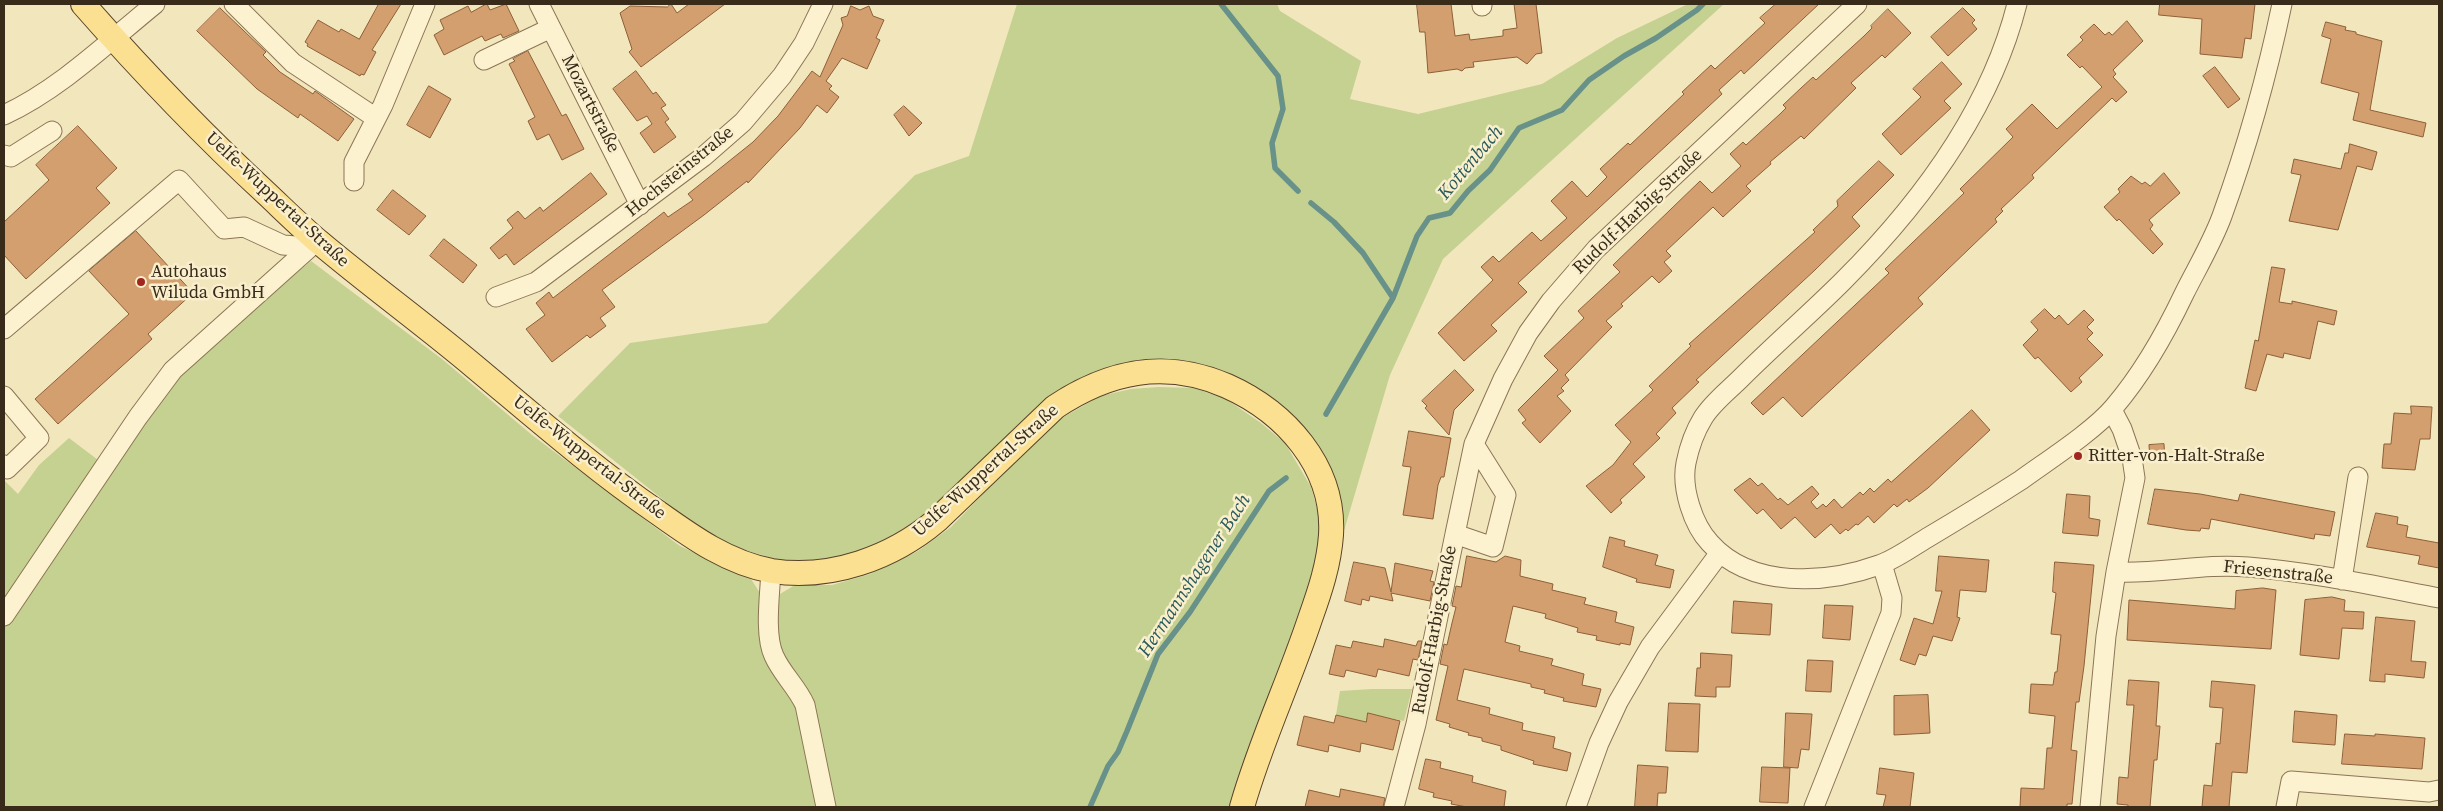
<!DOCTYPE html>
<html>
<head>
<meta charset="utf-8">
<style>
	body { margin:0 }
	#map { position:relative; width:2443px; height:811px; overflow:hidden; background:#f2e6bd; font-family:"Source Serif 4",serif }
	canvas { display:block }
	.frame { position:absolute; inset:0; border:5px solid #392b1a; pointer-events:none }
</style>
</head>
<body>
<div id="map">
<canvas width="2443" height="811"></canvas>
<div class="frame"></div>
</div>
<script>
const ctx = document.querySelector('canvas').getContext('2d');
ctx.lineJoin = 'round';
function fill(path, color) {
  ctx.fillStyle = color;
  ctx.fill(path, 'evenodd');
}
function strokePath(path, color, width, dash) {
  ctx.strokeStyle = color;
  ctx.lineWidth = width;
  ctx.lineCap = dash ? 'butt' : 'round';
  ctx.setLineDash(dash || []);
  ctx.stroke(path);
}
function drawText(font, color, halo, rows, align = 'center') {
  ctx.font = font + ' "Source Serif 4",serif';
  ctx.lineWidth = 5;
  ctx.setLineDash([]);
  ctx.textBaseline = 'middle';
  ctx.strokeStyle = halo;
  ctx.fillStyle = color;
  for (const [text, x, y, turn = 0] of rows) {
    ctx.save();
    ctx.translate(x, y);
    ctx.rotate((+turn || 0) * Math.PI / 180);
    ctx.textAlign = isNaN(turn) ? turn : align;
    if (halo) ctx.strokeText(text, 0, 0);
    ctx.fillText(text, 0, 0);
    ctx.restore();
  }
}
fill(new Path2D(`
	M1017 4H1277L1280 11 1361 61 1350 99 1418 114 1542 84 1617 38 1688 4H1724L1443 259 1390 375 1343 534 1336 499 1261 398 1123 368 935 515 843 561H781L715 541 558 416 630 343 767 323 915 175 969 156Z
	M311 261 442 359 532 435 680 546 751 579 760 593 758 629 768 666 801 710 816 807H4V626L108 472 184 367Z
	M1158 387 1194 388 1226 399 1261 423 1285 443 1311 487 1319 515 1323 553 1234 807H831L783 662 775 631 780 594 795 585H832L870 574 918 551 951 527 1014 462 1062 418 1100 396 1131 389Z
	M69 438 102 463 4 605V480L18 494 39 465Z
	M1372 689H1412L1404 721 1369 714 1366 722 1336 715 1340 691Z`), '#c5d190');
strokePath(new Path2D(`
	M1221 4 1278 76 1283 109 1272 143 1275 168 1298 191
	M1311 203 1334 222 1363 253 1393 298 1326 414
	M1393 298 1417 236 1429 218 1450 213 1468 191 1490 170 1519 128 1562 110 1589 80 1624 56 1656 38 1697 10 1703 4
	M1090 807 1108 766 1118 752 1127 731 1158 654 1190 612 1269 491 1286 478`), '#679189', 5.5);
const building = new Path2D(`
	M379 4H401L372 50 376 52 364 75 361 74 360 76 307 46 308 44 305 42 318 20 339 32 341 29 359 39Z
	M487 4 490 10 506 4 519 31 503 38 501 34 485 41 482 36 444 55 434 35 444 29 440 20 468 6 471 12Z
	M671 4 677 13 689 4H725L641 67 629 52 632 49 620 13 630 6 667 7Z
	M1417 4H1451L1455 36 1469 34 1470 40 1503 36V30L1517 28 1514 4H1536L1542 53 1536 54 1527 64 1517 57 1473 62 1474 67 1465 68 1462 71 1457 69 1428 73 1425 32H1420Z
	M1776 4H1819L1744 74 1741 70 1719 90 1722 94 1518 283 1527 292 1491 325 1497 331 1464 361 1438 333 1493 280 1481 267 1493 256 1499 262 1532 232 1541 241 1567 218 1551 201 1572 181 1587 197 1607 177 1600 169 1628 143 1630 145 1684 94 1682 92 1711 65 1715 69 1765 23 1760 18Z
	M2160 4H2255L2251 39 2245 38 2242 58 2200 54 2202 19 2159 15Z
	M851 6 860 10 869 6 873 16 884 20 876 38 880 40 867 69 842 58 826 81 832 86 829 89 839 97 827 113 817 105 800 128 748 183 747 181 704 215 602 290 615 307 600 318 606 326 590 338 587 335 552 362 526 329 545 315 536 303 549 292 553 298 664 212 668 217 693 200 688 194 753 142 778 116 812 71 820 77 843 25 841 18 847 16Z
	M220 8 266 52 263 55 280 72 313 94 315 91 354 119 338 141 300 114 298 118 257 89 197 31Z
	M1963 8 1975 20 1972 23 1977 29 1948 56 1931 37Z
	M1888 9 1911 33 1885 58 1882 55 1851 83 1856 88 1804 139 1801 136 1770 162 1771 164 1746 186 1751 191 1723 217 1713 207 1666 251 1671 256 1664 262 1672 271 1659 283 1652 276 1621 304 1623 306 1606 321 1612 327 1565 375 1569 380 1561 388 1564 391 1557 396 1571 411 1540 443 1522 423 1526 420 1518 410 1558 370 1544 356 1584 318 1578 311 1620 272 1613 265 1700 181 1712 193 1741 166 1730 154 1743 142 1746 145 1780 114 1786 108 1783 105 1801 88 1813 77 1816 80 1864 36 1872 28 1871 26Z
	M2127 21 2143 41 2113 70 2116 74 2113 77 2127 92 2116 102 2112 98 2032 175 2034 178 2001 209 2003 211 1995 219 1997 222 1918 298 1923 304 1819 401 1802 417 1783 397 1763 415 1751 403 1889 273 1885 269 1964 193 1960 189 2013 137 2006 129 2032 104 2057 129 2102 87 2082 66 2080 68 2067 55 2083 40 2080 37 2094 24 2105 35 2109 32 2112 35Z
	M2326 22 2346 27 2345 30 2356 32V34L2382 41 2370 110 2426 123 2423 137 2353 120 2359 93 2321 83 2331 39 2322 36Z
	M528 51 562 116 566 114 584 149 562 160 549 134 537 140 528 121 535 117 509 64 515 61 513 59Z
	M1942 62 1962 84 1944 101 1951 108 1901 155 1882 134 1921 97 1913 89Z
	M2215 67 2240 99 2228 108 2203 76Z
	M636 71 653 94 656 92 666 105 661 108 669 119 665 122 676 137 654 153 640 133 652 124 647 116 637 121 613 89Z
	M429 86 451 99 430 138 407 125Z
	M904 106 922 123 909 136 894 115Z
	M78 126 117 168 96 188 110 203 26 279 4 255V222L49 180 36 165Z
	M2350 144 2377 152 2372 170 2357 166 2338 230 2289 221 2301 175 2291 173 2294 159 2341 169 2345 153H2348Z
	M1879 161 1894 175 1852 217 1860 226 1815 270 1696 380 1699 382 1672 408 1676 413 1656 434 1660 438 1633 464 1645 477 1620 500 1622 503 1611 513 1586 486 1613 465 1631 442 1615 425 1653 390 1649 386 1691 346 1689 344 1815 232 1813 230 1838 206 1837 201Z
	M591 173 607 194 514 265 506 254 499 259 490 248 513 228 507 220 518 211 525 219 540 207 543 211Z
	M2164 173 2180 193 2149 220 2153 225 2150 229 2163 244 2153 254 2119 219 2117 221 2104 207 2120 192 2118 189 2131 176 2142 184 2145 182 2150 186Z
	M393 190 426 216 409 235 377 210Z
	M136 231 193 293 148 334 152 339 58 424 35 399 129 314 89 271Z
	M444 239 477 265 463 283 430 256Z
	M2272 267 2285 269 2279 302 2292 304V301L2337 311 2334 325 2318 321 2310 359 2284 353 2283 358 2267 354 2256 391 2245 388 2255 340 2258 341Z
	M2045 309 2055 319 2059 315 2068 325 2084 310 2094 320 2087 327 2093 333 2087 339 2103 355 2079 378 2082 382 2071 392 2038 357 2035 359 2023 345 2038 330 2031 322Z
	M1455 370 1474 390 1454 410 1449 435 1425 408 1427 406 1422 401Z
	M2411 406 2432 407 2430 439H2420L2415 470 2382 468 2384 444H2391L2394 413 2411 414Z
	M1972 410 1990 430 1928 488 1909 502 1907 499 1897 507 1894 504 1874 523 1868 516 1858 525 1856 524 1848 531 1846 529 1840 534 1831 524 1815 538 1795 517 1781 529 1763 509 1757 514 1734 490 1750 478 1758 486 1762 483 1778 500 1780 498 1788 505 1812 486 1819 494 1811 502 1817 509 1823 504 1826 507 1834 499 1842 508 1860 492 1863 495 1870 488 1874 492 1888 479 1891 482Z
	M1409 431 1451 438 1444 477H1441L1438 485 1433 519 1403 515 1411 467 1403 466Z
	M2164 444 2165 460 2150 461 2149 445Z
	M2155 489 2200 494 2238 501 2240 494 2335 512 2330 536 2315 534 2314 539 2211 519 2209 529 2201 528 2200 531 2186 530 2148 524Z
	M2067 494 2090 496 2089 518 2100 520 2098 536 2063 533Z
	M2376 513 2398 517 2397 524 2408 526 2406 537 2439 543V568L2418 564 2420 556 2367 547Z
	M1610 537 1625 541 1624 546 1658 555 1655 565 1674 570 1670 588 1636 582 1637 579 1603 567Z
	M1467 556 1496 562 1505 556 1521 560 1520 576 1553 584 1552 590 1586 598 1584 604 1617 612 1615 622 1634 627 1630 645 1620 643V645L1596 640 1597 636 1577 632 1578 628 1545 618 1546 614 1513 606 1505 642 1520 646 1519 651 1553 659 1551 665 1584 674 1582 685 1601 689 1596 707 1563 701 1564 698 1544 693 1545 690 1531 687V684L1464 669 1457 700 1490 708 1489 714 1523 723 1522 730 1555 737 1553 748 1571 753 1567 771 1533 764 1534 761 1501 750V746L1482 741V738L1468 735 1469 733 1449 727 1450 724 1436 720 1448 666 1440 664 1444 644 1447 645 1452 623 1456 607 1452 606 1456 586 1461 587Z
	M1939 556 1989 560 1986 592 1960 590 1957 617 1960 618 1952 641 1933 636 1926 656 1919 654 1915 665 1900 660 1914 618 1933 624 1942 591H1936Z
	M1354 562 1385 568 1391 592 1395 563 1433 571 1430 581 1434 582 1430 601 1391 593 1393 601 1370 596 1369 601 1362 599 1361 605 1345 601Z
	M2055 562 2094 565 2084 666 2079 702H2076L2071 750 2077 751 2072 804H2067V807H2020L2021 788 2044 789 2047 748H2052L2055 716 2029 713 2031 684 2053 685 2055 672H2057L2061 635 2051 634 2056 593 2053 592Z
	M2263 588 2276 590 2271 649 2127 640 2129 600 2235 609 2236 591Z
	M2332 597 2345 600 2344 611 2364 612 2363 629 2342 628 2339 659 2300 655 2305 600Z
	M1734 601 1772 604 1770 635 1732 633Z
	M1825 605 1853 606 1850 640 1823 638Z
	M2376 617 2415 621 2411 661 2426 662 2424 678 2385 674V682L2370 681Z
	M1385 639 1416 646 1418 641H1422L1418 660 1413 659 1409 676 1378 669 1376 677 1346 670 1344 677 1329 674 1336 645 1351 648 1353 641 1383 647Z
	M1701 653 1732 655 1730 687H1716V697L1695 696 1697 668H1700Z
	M1808 660 1833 661 1831 692 1806 691Z
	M2129 680 2159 682 2156 726H2160L2157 760H2154L2150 807H2128V805L2117 804 2119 777 2128 778 2134 705H2127Z
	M2212 681 2255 685 2247 773 2232 772 2229 807H2202L2204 785 2212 786 2216 743 2220 744 2223 708 2210 707Z
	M1928 695 1930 733 1894 735V696Z
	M1669 703 1700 704 1698 752 1666 751Z
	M2295 711 2337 715 2335 745 2293 742Z
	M1368 713 1400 721 1393 750 1361 743 1360 752 1329 745 1328 752 1297 745 1304 716 1334 723 1336 715 1366 722Z
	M1786 713 1812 714 1809 750 1801 749 1798 768 1784 767Z
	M2345 734 2375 736V734L2425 738 2422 769 2342 764Z
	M1426 759 1441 762 1440 768 1473 776 1472 782 1506 791 1504 807H1467L1451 804 1452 801 1433 797 1434 793 1419 789Z
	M1638 765 1668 767 1666 793H1658L1657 807H1635Z
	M1762 767 1790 768 1788 803 1760 802Z
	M1880 768 1914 773 1910 807H1883L1886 795 1877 794Z
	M1341 789 1385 798 1383 807H1305L1309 790 1339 797Z`);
fill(building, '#d49f6f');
strokePath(building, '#8d5f38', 1);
const minor = new Path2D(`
	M234 4 293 63 376 118
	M539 4 640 205
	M1482 4V6
	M2017 4C1990 111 1921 203 1843 281 1810 314 1774 345 1741 378 1728 391 1712 403 1703 418 1695 431 1689 448 1686 463 1681 488 1693 525 1710 543 1751 589 1826 584 1879 565 1896 559 1912 547 1927 538 1959 519 1990 500 2021 480 2047 461 2094 431 2114 407 2143 373 2165 334 2184 294 2197 268 2212 243 2222 216 2247 147 2267 76 2282 4
	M484 60 551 28
	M4 115C60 89 107 43 155 4
	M4 155 11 157 52 131
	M354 181V162L383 105 425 4
	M496 297 536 282 703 157 743 122 782 76 804 43 823 4
	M4 329 179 180 224 229 244 227 283 245 310 247
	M4 396 39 438 7 469 4 465
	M2112 410 2122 429 2132 458 2135 478 2116 572C2160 574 2204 563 2248 567 2312 572 2376 586 2439 598
	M1455 534 1474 444
	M771 570C770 594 764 635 774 656 782 674 797 687 805 705L826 807
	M2342 580 2358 477
	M4 616 138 417 173 370 317 241
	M1394 807 1416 724 1455 534 1493 547 1506 495 1474 444 1503 379 1528 333 1551 301 1596 249 1857 4
	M1576 807 1599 743 1618 702 1650 647 1719 554
	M1814 807 1891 613 1892 598 1882 564
	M2090 807 2106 636 2116 572
	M2286 807 2291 781 2429 792 2439 790`);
const major = new Path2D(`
	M83 4C141 70 202 134 267 194 284 210 301 227 319 242 370 285 424 324 475 367 535 417 593 468 657 512 692 537 728 563 772 571 831 580 892 558 937 520L1055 407C1109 371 1165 359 1227 386 1285 412 1335 466 1331 535 1329 564 1320 591 1310 619 1289 682 1260 743 1242 807`);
strokePath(minor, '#8b7554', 21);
strokePath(major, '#584229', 26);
strokePath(minor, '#fcf2d0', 19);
strokePath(major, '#fae090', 24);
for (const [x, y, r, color] of [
	[141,282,5,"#a0261f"],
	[2078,456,5,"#a0261f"]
]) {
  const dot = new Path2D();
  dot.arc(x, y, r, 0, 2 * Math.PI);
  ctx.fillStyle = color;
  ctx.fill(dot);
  strokePath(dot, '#f9efcd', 2);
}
drawText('18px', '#392b1a', '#f9efcd', [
	["Mozartstraße",590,104,63],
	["Hochsteinstraße",680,172,-39],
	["Uelfe-Wuppertal-Straße",277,200,43],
	["Rudolf-Harbig-Straße",1638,212,-44],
	["Uelfe-Wuppertal-Straße",589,458,38],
	["Uelfe-Wuppertal-Straße",986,471,-42],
	["Friesenstraße",2278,573,6],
	["Rudolf-Harbig-Straße",1435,630,-79]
]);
drawText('18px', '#392b1a', '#f9efcd', [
	["Autohaus",151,272],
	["Wiluda GmbH",151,293],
	["Ritter-von-Halt-Straße",2088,456]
], 'left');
drawText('italic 19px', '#285a5a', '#f9efcd', [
	["Kottenbach",1471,163,-50],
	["Hermannshagener Bach",1195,576,-57]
]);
</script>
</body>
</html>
